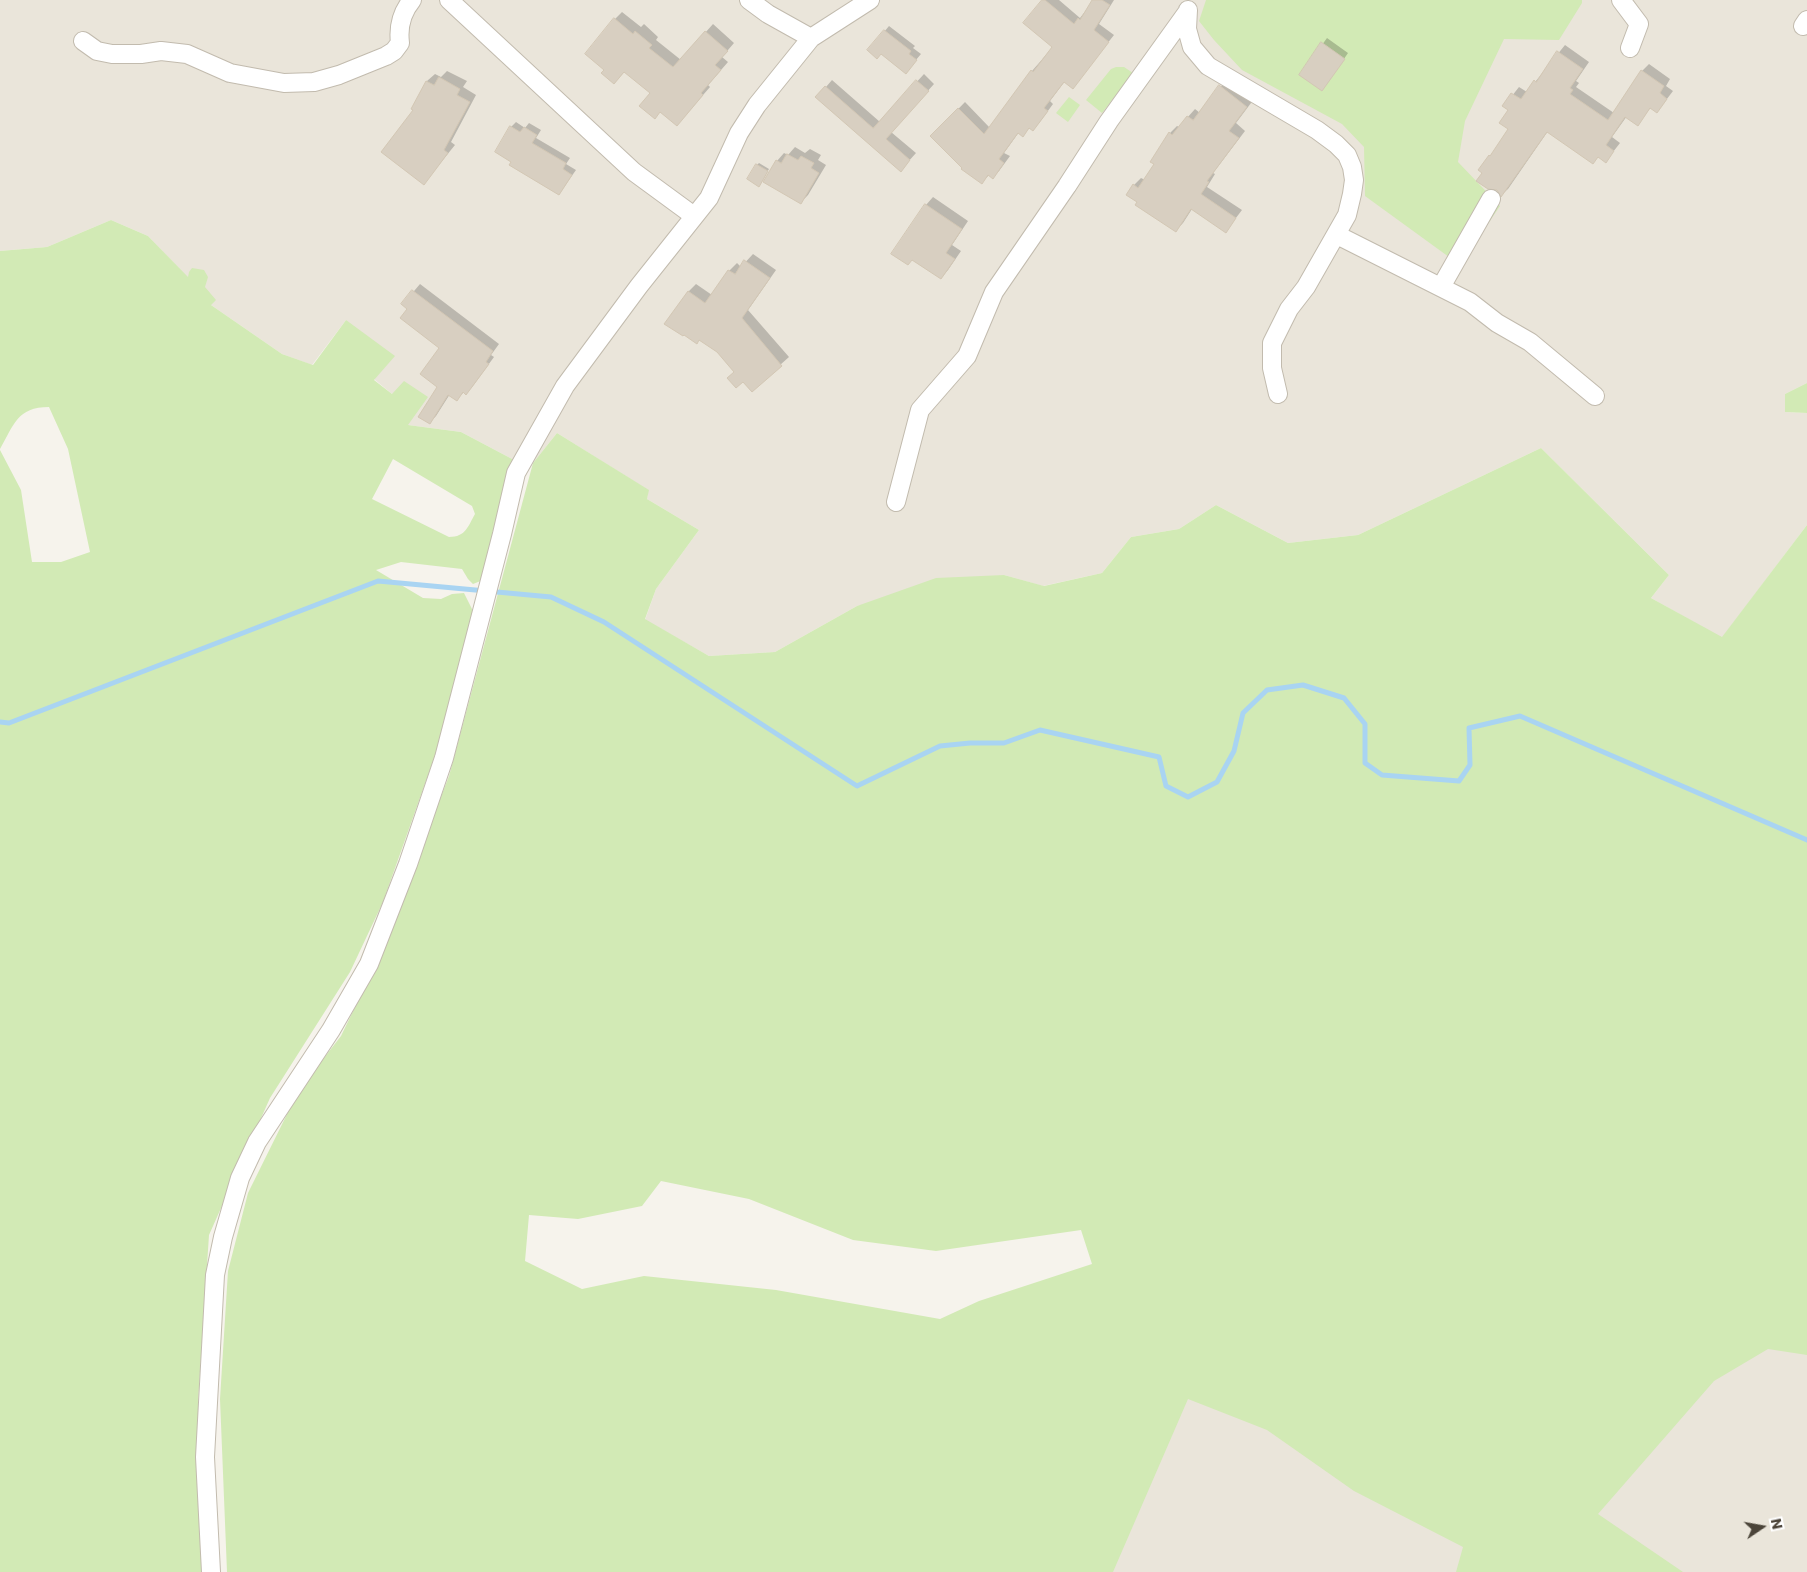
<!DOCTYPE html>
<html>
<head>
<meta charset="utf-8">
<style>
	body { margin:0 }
	#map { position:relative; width:1807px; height:1572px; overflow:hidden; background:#f6f3ec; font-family:Poppins,sans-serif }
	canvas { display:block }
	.north { position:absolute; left:1737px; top:1502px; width:50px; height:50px; -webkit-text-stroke:4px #fff; paint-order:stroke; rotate:78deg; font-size:14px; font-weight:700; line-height:20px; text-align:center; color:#4b4439 }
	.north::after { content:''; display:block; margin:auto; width:18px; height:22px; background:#4b4439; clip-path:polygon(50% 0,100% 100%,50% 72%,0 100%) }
</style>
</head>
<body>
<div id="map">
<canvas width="1807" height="1572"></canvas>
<div class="north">N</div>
</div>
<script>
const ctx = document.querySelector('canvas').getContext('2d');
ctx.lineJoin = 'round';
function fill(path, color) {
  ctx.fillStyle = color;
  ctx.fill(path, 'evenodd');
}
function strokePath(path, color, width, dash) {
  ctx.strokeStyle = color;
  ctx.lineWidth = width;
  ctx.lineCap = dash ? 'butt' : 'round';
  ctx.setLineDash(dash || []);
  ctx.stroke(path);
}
fill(new Path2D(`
	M0 0H1807V383L1785 394V412L1807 413V525L1722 638 1651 598 1669 575 1541 448 1358 535 1288 543 1216 505 1179 529 1131 537 1102 573 1043 586 1004 575 857 606 775 652 709 656 645 620 656 589 699 530 647 499 648 490 557 433 533 463 514 460 461 432 408 425 392 394 374 379 346 320 312 365 282 354 211 305 188 278 148 236 111 220 47 247 0 251Z
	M1807 1315V1572H1020L1130 1394Z`), '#eae5da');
fill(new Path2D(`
	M1206 0H1582V3L1559 40 1504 39 1465 121 1458 162 1500 206 1460 265 1365 196 1364 147 1342 124 1242 70 1214 40 1199 21Z
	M1116 67H1124L1133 73 1102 113 1086 100 1111 69Z
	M1069 97 1080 105 1068 122 1056 113Z
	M111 220 148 236 188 277 189 272 192 268 204 270 208 277 205 287 216 300 211 305 282 354 313 365 346 320 395 356 374 380 392 394 404 381 428 397 408 425 461 432 514 460 503 492 483 580 473 584 468 579 462 569 401 562 376 570 423 598 441 599 452 594 464 593 473 611 438 747 383 902 350 972 270 1098 209 1235 198 1402 205 1572H0V450L21 490 32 562H61L90 552 68 449 49 407C17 407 14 425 0 449V251L47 247ZM393 459 472 506 475 514C468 526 466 537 449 537L372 499Z
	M1807 383V413L1785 412V394Z
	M557 433 649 490 647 499 699 530 656 589 645 619 709 656 775 652 857 606 936 578 1004 575 1044 586 1102 573 1131 537 1179 529 1216 505 1288 543 1358 535 1541 448 1669 575 1651 598 1722 637 1807 525V1355L1768 1349 1714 1381 1598 1514 1683 1572H1456L1463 1547 1354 1491 1267 1430 1188 1399 1113 1572H227L220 1399 228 1271 248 1193 299 1090 341 1036 374 968 449 776 533 463ZM661 1181 749 1199 853 1240 936 1251 1081 1230 1092 1264 979 1301 940 1319 776 1290 644 1276 582 1289 525 1261 529 1215 578 1219 642 1206Z`), '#d2eab5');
fill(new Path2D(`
	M1043 0H1059L1080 18 1094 0H1114L1099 24 1114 35 1073 87 1065 81 1050 101 1053 104 1039 123 1033 129 1030 127 1023 135 1019 132 1004 153 1010 156 999 171 993 177 989 175 982 182 963 168 932 136 965 102 990 128 1032 71 1053 47Z
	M622 12 641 27 644 24 658 37 656 40 681 60 713 24 734 43 722 57 728 62 708 85 710 87 684 117 625 71 614 83 605 70 615 19Z
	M889 26 915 46 913 48 921 54 910 67 882 53 869 50Z
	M1327 38 1348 53 1326 85 1300 75Z
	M1565 45 1589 62 1576 81 1579 83 1576 87 1614 113 1642 71 1649 64 1670 79 1666 86 1673 91 1657 112 1651 107 1638 124 1627 116 1612 137 1620 143 1606 161 1599 156 1593 162 1548 131 1508 189 1501 195 1484 173 1490 156 1497 148 1510 129 1509 110 1504 106 1519 87 1527 92Z
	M447 71 467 81 463 87 476 95 451 142 455 145 424 183 415 110 412 109 427 81 435 74 441 77Z
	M924 74 934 84 891 132 916 153 907 163 826 87 832 80 880 122Z
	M1227 79 1254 99 1236 123 1245 131 1213 173 1215 174 1207 187 1242 210 1226 231 1192 209 1183 223 1176 230 1138 202 1134 185 1141 178 1145 180 1155 164 1170 133 1177 126 1179 127 1195 109 1200 113Z
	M516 122 525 128 529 123 541 130 536 138 570 158 566 164 576 170 559 194 511 127Z
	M795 147 805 153 810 149 821 155 818 160 826 165 808 195 801 202 777 161 784 153 788 155Z
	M759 163 769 169 761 183 757 165Z
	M933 197 968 221 952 245 961 251 948 270 941 278 926 205Z
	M753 254 776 270 748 310 789 357 752 390 718 351 700 338 666 323 689 291 696 284 712 295 729 271 737 263 741 267Z
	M420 284 499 344 491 355 494 357 472 387 464 392 456 400 450 394 436 416 430 422 439 386 441 348 409 308 403 304Z`), '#0003');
strokePath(new Path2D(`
	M0 722 9 723 378 581 551 597 604 622 857 786 940 746 970 743H1004L1040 730 1159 757 1166 786 1188 797 1217 782 1234 751 1243 713 1267 690 1303 685 1344 698 1365 724V763L1382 775 1459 781 1470 765 1469 728 1520 716 1807 840`), '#a9d4f2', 5);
const building = new Path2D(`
	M1042 0H1045L1074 24 1078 18 1080 20 1092 0H1102L1110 5 1094 30 1109 42 1073 89 1064 82 1044 108 1048 111 1033 131 1029 128 1023 137 1018 133 999 159 1004 163 993 179 988 175 982 184 961 169 962 168 930 136 958 108 984 134 1031 70 1033 72 1052 47 1023 23Z
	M614 18 633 34 635 31 652 45 649 48 673 67 705 31 728 51 715 65 721 70 701 93 703 95 677 126 660 112 655 119 639 106 650 93 624 72 614 84 601 73 604 70 585 54Z
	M884 30 911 51 909 54 917 60 906 74 881 54 877 59 867 50Z
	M1321 42 1345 59 1322 91 1299 75Z
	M1557 51 1583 69 1570 88 1573 90 1570 94 1608 120 1641 70 1664 86 1660 93 1667 99 1657 113 1650 108 1638 126 1625 117 1606 145 1614 151 1606 163 1598 157 1593 164 1547 132 1501 197 1497 190 1488 189 1476 181 1482 173 1478 170 1489 155 1490 156 1508 129 1499 123 1508 110 1502 106 1511 93 1521 99 1534 80 1536 82Z
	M439 77 460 89 457 95 470 102 444 150 448 153 424 185 381 152 413 110 411 109 426 81 434 85Z
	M916 80 929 91 886 139 910 160 901 172 815 97 825 86 873 128Z
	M1219 85 1247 107 1229 131 1239 138 1207 181 1209 182 1201 194 1236 218 1226 233 1191 209 1176 232 1135 205 1137 202 1126 195 1133 184 1138 188 1154 164 1150 162 1169 132 1172 135 1187 116 1193 120Z
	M510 126 520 132 524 127 537 135 532 143 566 163 563 169 572 175 559 195 509 165 511 162 495 152Z
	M787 154 798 160 801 156 814 163 811 168 819 173 801 204 763 182 776 160 781 163Z
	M756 164 768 171 759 187 747 179Z
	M925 204 962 229 946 253 955 259 941 279 912 260 908 265 891 254Z
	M744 260 770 278 742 318 782 366 752 392 743 382 736 388 727 378 734 372 717 352 699 340 697 344 684 335 683 336 664 324 688 291 705 303 728 270 735 274Z
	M412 290 493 351 486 362 489 364 466 395 463 392 457 401 448 395 430 424 418 417 437 387 420 374 439 348 400 318 407 309 401 304Z`);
fill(building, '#d8cfc1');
strokePath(building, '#d3c7b4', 1);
const street = new Path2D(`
	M449 0 634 172 694 216
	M749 0 768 14 811 38
	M1621 0 1639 24 1630 48
	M1188 10 1187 29 1192 47 1208 66 1317 130 1336 144 1347 155 1352 167 1354 180 1352 194 1347 215 1306 287 1289 309 1272 343V368L1278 394
	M1803 26 1807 20
	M83 41 97 51 112 54H141L161 51 187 54 230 73 284 83 314 82 339 75 386 56 394 51 400 43C398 27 402 12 412 0
	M1337 235 1470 302 1497 323 1530 342 1595 396
	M1441 287 1491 199
	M896 502 920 410 967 356 994 292 1067 186 1109 121 1188 11
	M211 1572 205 1457 215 1275 223 1237 240 1178 257 1142 331 1030 369 964 408 864 444 758 502 534 516 473 565 386 639 286 709 198 739 133 757 105 811 38 870 0`);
strokePath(street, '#c2bbae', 20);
strokePath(street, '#fff', 18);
</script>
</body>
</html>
